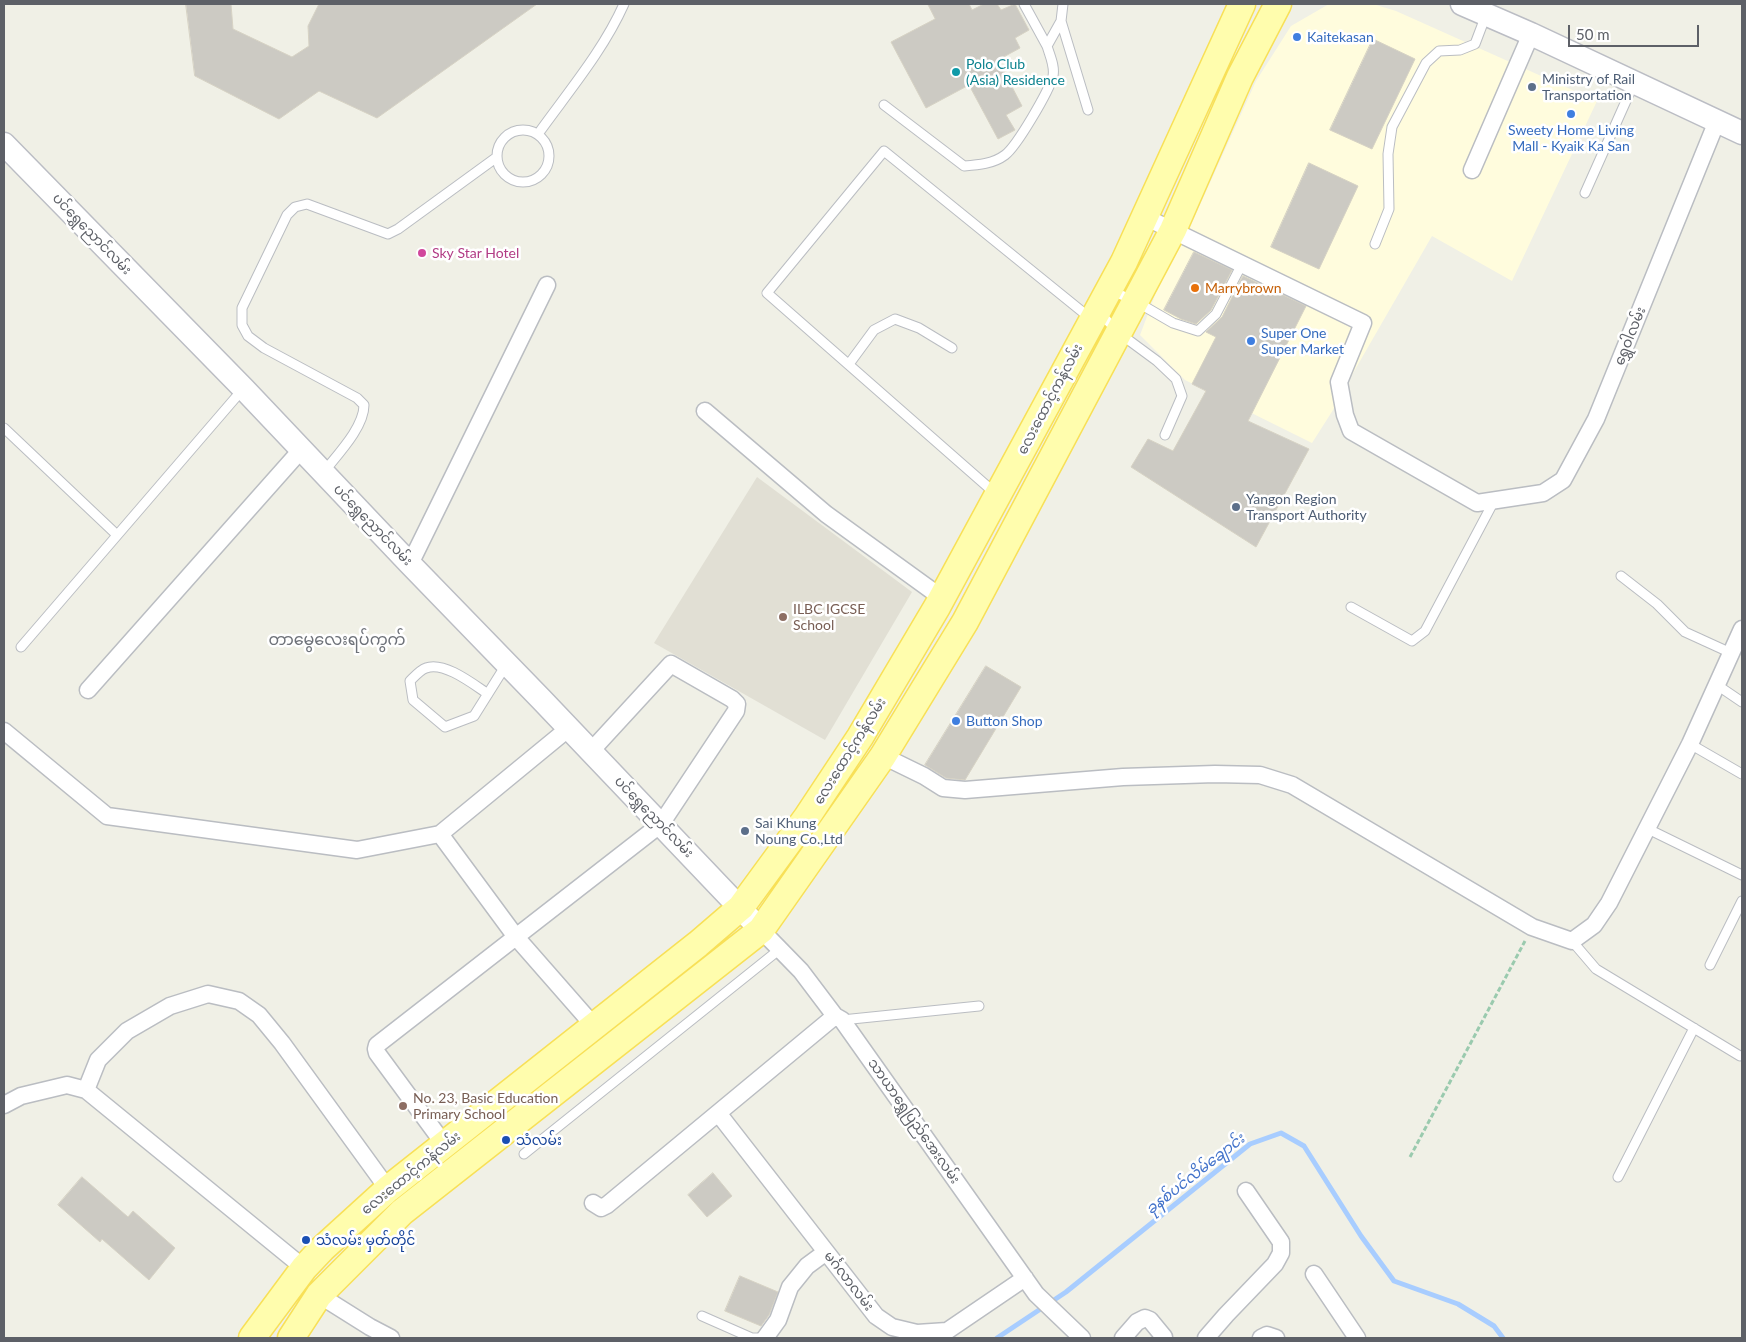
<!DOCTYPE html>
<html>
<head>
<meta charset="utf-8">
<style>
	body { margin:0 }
	#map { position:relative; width:1746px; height:1342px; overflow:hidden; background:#f0f0e6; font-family:Lato,sans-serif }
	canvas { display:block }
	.frame { position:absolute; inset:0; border:5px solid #5d6067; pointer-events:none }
	.scale { position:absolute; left:1568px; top:25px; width:131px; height:22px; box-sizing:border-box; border:2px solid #5d6067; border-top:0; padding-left:6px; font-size:15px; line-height:18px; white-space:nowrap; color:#5d6067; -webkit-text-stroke:4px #fff; paint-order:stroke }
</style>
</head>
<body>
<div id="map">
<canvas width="1746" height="1342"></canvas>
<div class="frame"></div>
<div class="scale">50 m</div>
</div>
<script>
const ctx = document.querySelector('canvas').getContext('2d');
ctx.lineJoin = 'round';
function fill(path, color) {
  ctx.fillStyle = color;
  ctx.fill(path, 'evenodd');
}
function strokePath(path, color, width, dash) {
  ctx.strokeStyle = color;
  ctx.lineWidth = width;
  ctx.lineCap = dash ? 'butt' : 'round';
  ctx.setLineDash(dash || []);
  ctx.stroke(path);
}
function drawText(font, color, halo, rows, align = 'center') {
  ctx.font = font + ' Lato,"Noto Sans Myanmar",sans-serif';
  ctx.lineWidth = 5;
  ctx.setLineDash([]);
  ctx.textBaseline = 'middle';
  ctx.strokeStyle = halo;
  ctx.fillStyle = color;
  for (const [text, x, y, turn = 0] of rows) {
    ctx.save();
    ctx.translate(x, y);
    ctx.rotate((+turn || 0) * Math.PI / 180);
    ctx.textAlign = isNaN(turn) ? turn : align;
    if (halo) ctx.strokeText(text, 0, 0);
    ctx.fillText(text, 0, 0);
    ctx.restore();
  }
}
fill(new Path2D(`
	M1329 4H1373L1396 11 1597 101 1512 281 1432 236 1337 401 1333 410 1312 443 1185 380 1140 335 1160 282 1185 238 1256 81 1291 26Z`), '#fffcdd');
fill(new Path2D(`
	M757 477 912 592 825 740 654 643Z`), '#e1dfd4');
strokePath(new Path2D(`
	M997 1338 1066 1292 1250 1144 1281 1133 1304 1146 1361 1236 1394 1281 1458 1304 1494 1326 1503 1338`), '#a8cdff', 5);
const building = new Path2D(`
	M186 4H231L233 29 292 57 309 46 308 26 319 4H537L377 118 319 91 279 119 195 76Z
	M928 4H969L972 10 984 4H997L1001 10 1015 4 1029 30 1015 38 1020 48 998 60 1022 106 1006 115 1015 130 998 139 969 85 926 108 891 42 935 19Z
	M1373 39 1415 59 1372 149 1330 130Z
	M1309 163 1358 186 1319 269 1271 247Z
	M1194 252 1232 270 1211 310 1196 324 1181 319 1164 310Z
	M1243 276 1306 306 1248 421 1309 449 1256 547 1131 467 1148 439 1173 451 1206 391 1192 384 1216 337 1206 332 1222 317Z
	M986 666 1021 687 965 780 946 778 925 765Z
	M713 1173 732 1196 707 1217 688 1195Z
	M82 1177 128 1217 133 1211 175 1248 149 1280 102 1239 100 1242 58 1205Z
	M740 1276 778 1292 769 1315 761 1326 725 1311Z`);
fill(building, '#cccac3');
strokePath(building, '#d6d2c4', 1);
const lane = new Path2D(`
	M1024 4 1047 46 1061 21 1063 4
	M1061 21 1088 110
	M884 105 964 166C978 165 993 164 1005 155 1017 146 1049 91 1053 76 1055 66 1050 56 1047 46
	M497 156a26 26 0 1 1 52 0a26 26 0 1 1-52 0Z
	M538 134C568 92 603 51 624 4
	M1585 193 1634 83
	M1375 244 1389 209 1388 154 1392 127 1426 63 1439 51 1460 50 1475 44 1486 15
	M1110 290 1135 301 1173 323 1198 331 1216 314 1242 264
	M1099 312 1119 333 1157 361 1176 379 1182 396 1165 435
	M849 364 874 330 895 319 919 328 952 348
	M4 428 117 535
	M323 473C336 456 364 428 364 405L357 398 264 348 248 336 242 325V308L287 215 295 207 307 204 388 234 398 229 497 157
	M996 494 767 293 884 151 1090 318
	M1621 576 1657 604 1685 632 1731 653
	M1351 607 1412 641 1425 631 1494 501
	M21 647 243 389
	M1717 685 1742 702
	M488 694C473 684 444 661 426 668 420 670 414 677 410 681L413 700 445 727 474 716 506 665
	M1690 744 1742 774
	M1646 828 1742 875
	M1572 941 1596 969 1740 1056
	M1710 965 1742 901
	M842 1020 979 1006
	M524 1154 780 949
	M1618 1177 1694 1028
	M702 1316 752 1338H765`);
const street = new Path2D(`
	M1472 170 1531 34
	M1145 217 1363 323 1339 382 1345 415 1351 431 1477 503 1543 493 1563 480 1596 419 1717 121
	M705 411 826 514 942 598
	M410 564 547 285
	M88 690 301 450
	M4 731 107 816 357 850 440 834 569 728
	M883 756 924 776 943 788 965 790 1123 777 1215 774 1260 775 1292 785 1532 927 1572 941 1594 925 1609 903 1690 744 1742 629
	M440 834 516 937 594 1026
	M761 930 801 971 835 1016 842 1020 1036 1294 1082 1338
	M86 1090 98 1060 127 1031 170 1006 208 994 239 1001 259 1015 282 1043 388 1189
	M4 1105 21 1096 67 1085 86 1090 304 1268
	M718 1113 876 1316 892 1327 917 1333 947 1331 1025 1278
	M444 1144 377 1053 376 1049 377 1045 661 824 736 711 737 704 732 699 671 664 591 751
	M593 1203 601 1208 607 1205 835 1016
	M1314 1274 1357 1338
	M319 1295 370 1327 391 1338
	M765 1338 778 1320 790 1287 807 1266 826 1252
	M1123 1338 1137 1322 1145 1318 1150 1320 1164 1337
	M1206 1338 1226 1315 1275 1264 1281 1253V1242L1246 1191
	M1261 1338 1267 1335 1276 1338`);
const secondary = new Path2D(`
	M1462 4 1531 34 1742 133
	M4 144 244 389 410 564 541 699 761 930`);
const primary = new Path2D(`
	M252 1338 304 1268 322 1249 388 1189 698 944 741 907 807 817 860 737 937 607 1124 262 1242 4
	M291 1338 319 1295 402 1212 761 930 883 756 965 622 1173 230 1240 77 1278 4`);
strokePath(lane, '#babdc2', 11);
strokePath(street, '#babdc2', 19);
strokePath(secondary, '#bbbdc4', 25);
strokePath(primary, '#f8e057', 29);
strokePath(new Path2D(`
	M1410 1157 1525 941`), '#9acaae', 3, [5, 2.5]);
strokePath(lane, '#fff', 9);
strokePath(street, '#fff', 16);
strokePath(secondary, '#fff', 22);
strokePath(primary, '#fffdad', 26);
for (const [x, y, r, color] of [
	[1297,37,5,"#3f7fe0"],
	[956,72,5,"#0f9aa8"],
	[1532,87,5,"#5c6f8a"],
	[1571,114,5,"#3f7fe0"],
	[422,253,5,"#d1479c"],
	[1195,288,5,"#e8710a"],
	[1251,341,5,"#3f7fe0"],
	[1236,507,5,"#5c6f8a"],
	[783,617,5,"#8d6e63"],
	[956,721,5,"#3f7fe0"],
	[745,831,5,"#5c6f8a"],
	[403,1106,5,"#8d6e63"],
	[506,1140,5,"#1a4fb4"],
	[306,1240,5,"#1a4fb4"]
]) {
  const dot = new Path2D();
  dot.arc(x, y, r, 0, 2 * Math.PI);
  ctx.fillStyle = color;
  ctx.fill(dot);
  strokePath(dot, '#fff', 2);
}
drawText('14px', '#366cbe', '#fff', [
	["Kaitekasan",1307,37],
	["Sweety Home Living",1571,130,"center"],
	["Mall - Kyaik Ka San",1571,146,"center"],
	["Super One",1261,333],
	["Super Market",1261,349],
	["Button Shop",966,721]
], 'left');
drawText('14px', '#0d838f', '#fff', [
	["Polo Club",966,64],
	["(Asia) Residence",966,80]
], 'left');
drawText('14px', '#4e5e75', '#fff', [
	["Ministry of Rail",1542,79],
	["Transportation",1542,95],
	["Yangon Region",1246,499],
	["Transport Authority",1246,515],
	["Sai Khung",755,823],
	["Noung Co.,Ltd",755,839]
], 'left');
drawText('14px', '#5d6067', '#fff', [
	["ပင်ရွှေညောင်လမ်း",92,234,46],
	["ရွှေဝါလမ်း",1630,336,-68],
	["လေးထောင့်ကန်လမ်း",1050,399,-62],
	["ပင်ရွှေညောင်လမ်း",373,525,46],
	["လေးထောင့်ကန်လမ်း",850,751,-58],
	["ပင်ရွှေညောင်လမ်း",654,817,46],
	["သာယာရွှေပြည်အေးလမ်း",914,1121,55],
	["လေးထောင့်ကန်လမ်း",411,1173,-39],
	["မင်္ဂလာလမ်း",849,1281,52]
]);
drawText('14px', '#b23c85', '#fff', [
	["Sky Star Hotel",432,253]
], 'left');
drawText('14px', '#c56008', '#fff', [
	["Marrybrown",1205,288]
], 'left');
drawText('14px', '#785e54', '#fff', [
	["ILBC IGCSE",793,609],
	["School",793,625],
	["No. 23, Basic Education",413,1098],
	["Primary School",413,1114]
], 'left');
drawText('14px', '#164399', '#fff', [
	["သံလမ်း",516,1140],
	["သံလမ်း မှတ်တိုင်",316,1240]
], 'left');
drawText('italic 15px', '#4373ca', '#fff', [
	["ခုနစ်ပင်လိမ်ချောင်း",1195,1174,-38]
]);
drawText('16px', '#6e7279', '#fff', [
	["တာမွေလေးရပ်ကွက်",337,640]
]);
</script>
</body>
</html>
